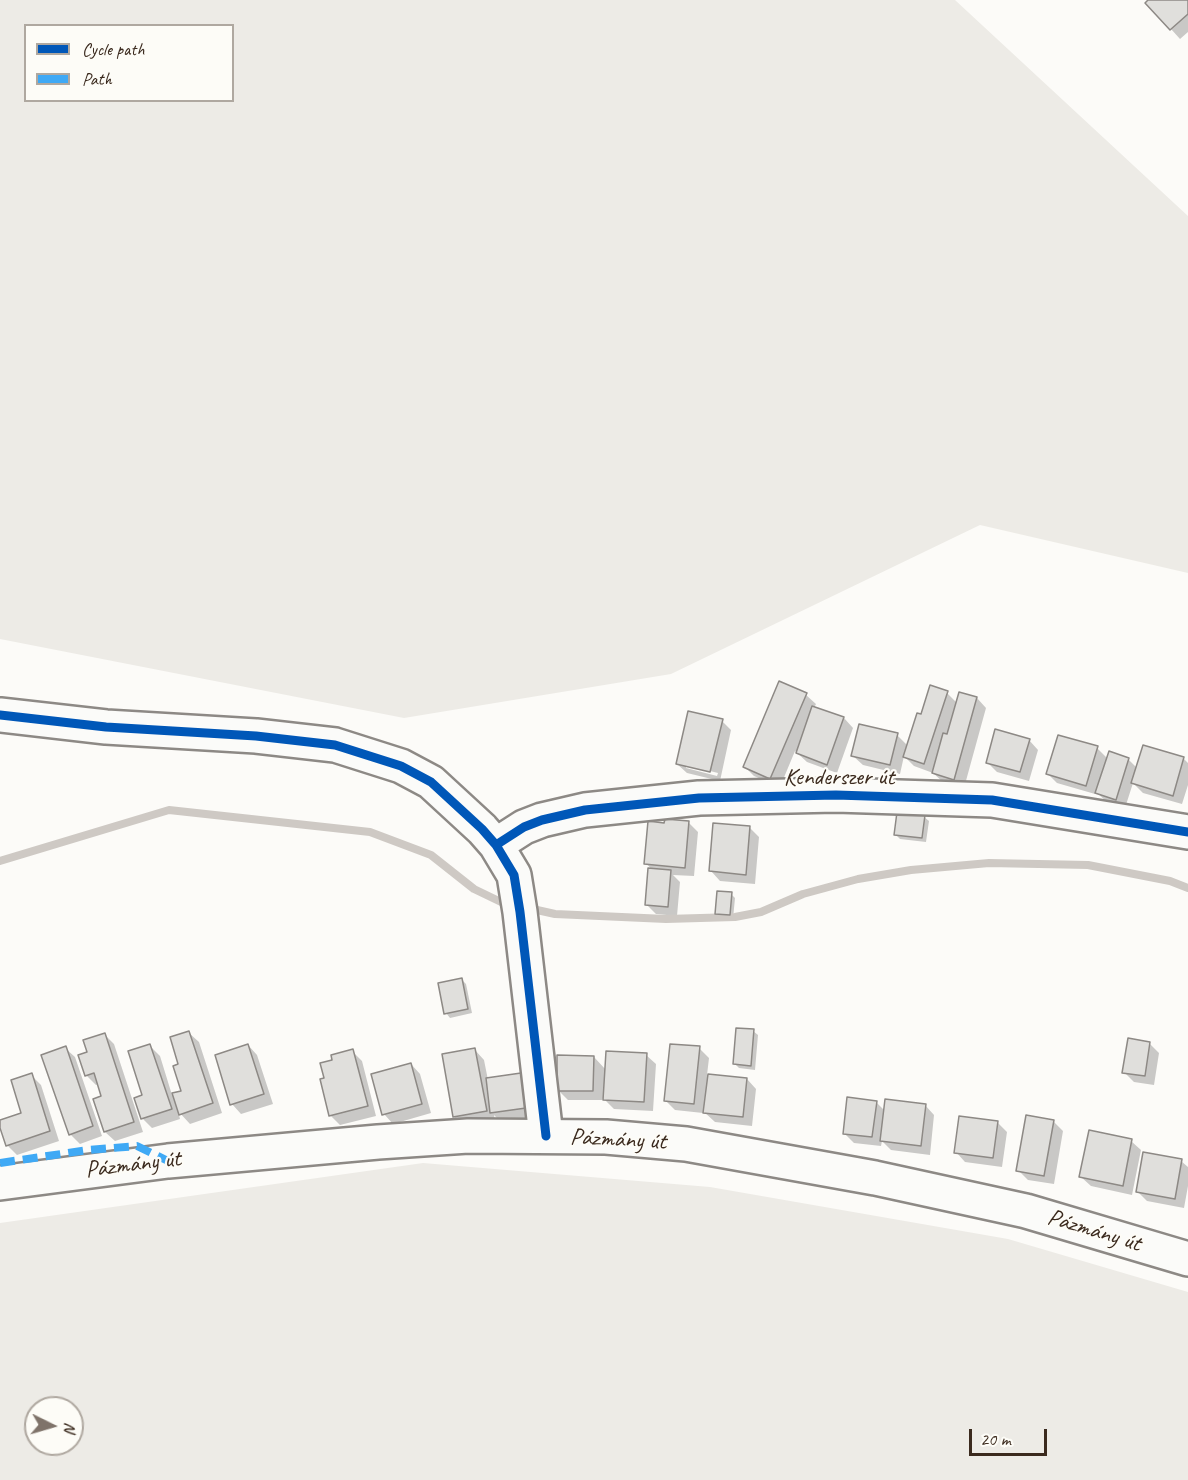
<!DOCTYPE html>
<html>
<head>
<meta charset="utf-8">
<style>
	body { margin:0 }
	#map { position:relative; width:1188px; height:1480px; overflow:hidden; background:#fcfbf8; font-family:Caveat,sans-serif }
	canvas { display:block }
	.legend { position:absolute; left:24px; top:24px; width:210px; height:78px; box-sizing:border-box; background:#fdfcf7; border:2px solid #afa8a0; margin:0; padding:8px 10px; list-style:none; font-size:18px; color:#3b2a1e }
	.legend li { display:flex; align-items:center; gap:12px; height:30px }
	.legend b { width:30px; border:2px solid #afa8a0 }
	.north { position:absolute; left:24px; top:1396px; width:60px; height:60px; box-sizing:border-box; background:#fdfcf7; border:2px solid #afa8a0; border-radius:50%; rotate:95deg; font-size:16px; font-weight:700; line-height:24px; text-align:center; color:#3b2a1e }
	.north::after { content:''; display:block; margin:auto; width:21px; height:27px; background:#7f736a; clip-path:polygon(50% 0,100% 100%,50% 72%,0 100%) }
	.scale { position:absolute; left:969px; top:1429px; width:78px; height:27px; box-sizing:border-box; border:3px solid #3b2a1e; border-top:0; padding-left:8px; font-size:18px; line-height:21px; white-space:nowrap; color:#3b2a1e; -webkit-text-stroke:4px #fdfcf7; paint-order:stroke }
</style>
</head>
<body>
<div id="map">
<canvas width="1188" height="1480"></canvas>
<ul class="legend">
<li><b style="height:8px;background:#0057b8"></b>Cycle path</li>
<li><b style="height:8px;background:#3fa9f5"></b>Path</li>
</ul>
<div class="north">N</div>
<div class="scale">20 m</div>
</div>
<script>
const ctx = document.querySelector('canvas').getContext('2d');
ctx.lineJoin = 'round';
function fill(path, color) {
  ctx.fillStyle = color;
  ctx.fill(path, 'evenodd');
}
function strokePath(path, color, width, dash) {
  ctx.strokeStyle = color;
  ctx.lineWidth = width;
  ctx.lineCap = dash ? 'butt' : 'round';
  ctx.setLineDash(dash || []);
  ctx.stroke(path);
}
function drawText(font, color, halo, rows, align = 'center') {
  ctx.font = font + ' Caveat,sans-serif';
  ctx.lineWidth = 4.5;
  ctx.setLineDash([]);
  ctx.textBaseline = 'middle';
  ctx.strokeStyle = halo;
  ctx.fillStyle = color;
  for (const [text, x, y, turn = 0] of rows) {
    ctx.save();
    ctx.translate(x, y);
    ctx.rotate((+turn || 0) * Math.PI / 180);
    ctx.textAlign = isNaN(turn) ? turn : align;
    if (halo) ctx.strokeText(text, 0, 0);
    ctx.fillText(text, 0, 0);
    ctx.restore();
  }
}
fill(new Path2D(`
	M0 0H955L1188 216V573L980 525 671 674 404 718 0 639ZM26 26H232V100H26Z
	M423 1163 710 1187 1008 1239 1188 1292V1480H0V1223ZM36 1408H72V1444H36Z`), '#edebe6');
fill(new Path2D(`
	M1150 0H1188V32L1180 39 1171 29Z
	M947 693 957 703 960 694 977 698 986 708 964 788 943 782 933 773 914 766 904 756 900 774 863 765 853 756 897 735 908 746 922 716Z
	M806 695 816 704 814 708 844 718 853 728 837 773 807 762 795 751 780 787 754 776 744 766Z
	M722 721 731 730 720 781 687 773 677 764ZM686 765 718 773 717 776 686 768Z
	M1029 740 1038 750 1029 781 997 772 987 762Z
	M1097 748 1108 759H1128L1137 768 1183 758 1188 763V785L1182 804 1143 793 1133 783 1125 808 1107 802 1096 792 1095 794 1057 783 1048 774Z
	M924 817 929 821 926 842 900 839 896 835Z
	M688 822 698 832 694 876 673 875 680 882 677 916 656 914 646 904 652 870 646 863 666 824Z
	M750 828 759 837 755 884 720 881 711 871Z
	M731 894 735 898 733 919 721 918 716 913Z
	M462 980 466 984 472 1013 450 1018 446 1013Z
	M753 1031 758 1035 755 1070 739 1068 735 1064Z
	M189 1033 199 1042 222 1113 190 1124 178 1111 180 1119 152 1128 143 1119 136 1099 144 1096 150 1046 160 1056 172 1095 183 1092 180 1065Z
	M104 1034 114 1044 143 1132 115 1141 105 1132 103 1097 99 1084 96 1085 86 1075 89 1053Z
	M1149 1043 1159 1053 1154 1085 1134 1082 1124 1072Z
	M248 1045 257 1055 273 1104 241 1114 232 1104Z
	M65 1048 75 1057 102 1136 80 1144 70 1134Z
	M699 1048 709 1058 707 1075 747 1079 756 1089 752 1126 715 1122 703 1111V1113L675 1110 666 1101Z
	M475 1050 484 1060 488 1080 521 1075 530 1085 535 1118 501 1122 494 1115 495 1121 464 1126 454 1117Z
	M352 1051 362 1061 376 1116 340 1125 330 1115 326 1079 334 1061Z
	M646 1055 656 1064 653 1111 614 1109 603 1098 602 1100H568L558 1090 594 1057 606 1070Z
	M411 1064 420 1074 431 1113 393 1124 384 1114Z
	M31 1075 41 1085 59 1141 17 1155 7 1145 0 1121 23 1114Z
	M876 1102 885 1111 925 1105 934 1115 930 1155 891 1150 882 1141 881 1146 854 1143 844 1133Z
	M1053 1121 1063 1131 1054 1184 1028 1180 1018 1170Z
	M998 1123 1007 1132 1002 1167 965 1162 956 1152Z
	M1131 1141 1141 1150 1132 1195 1091 1186 1081 1177Z
	M1181 1161 1188 1167V1186L1184 1208 1147 1201 1137 1191Z`), '#0003');
strokePath(new Path2D(`
	M0 861 169 810 370 832 431 855 474 889 501 902 510 904
	M528 908 555 914 666 919 735 917 761 912 803 894 858 879 911 870 989 863 1088 865 1170 881 1188 888`), '#cec9c4', 8);
const building = new Path2D(`
	M1148 0H1188V14L1170 30 1145 3Z
	M779 681 807 693 770 779 743 767Z
	M930 685 948 691 924 764 903 757 917 713 921 714Z
	M959 692 977 697 954 780 932 773 943 733 947 734Z
	M812 706 844 717 827 765 796 753Z
	M688 711 723 719 710 772 676 764Z
	M859 724 898 733 890 765 851 756Z
	M995 729 1030 739 1020 772 986 763Z
	M1058 735 1098 746 1086 786 1046 774Z
	M1143 745 1184 757 1173 796 1131 783Z
	M1109 751 1129 758 1116 800 1095 793Z
	M897 812 925 815 922 838 894 835Z
	M665 819 689 821 685 868 644 864 648 821 664 823Z
	M713 823 750 826 746 875 709 871Z
	M648 868 671 870 668 907 645 905Z
	M717 891 732 892 730 915 715 914Z
	M462 978 468 1009 444 1014 438 983Z
	M736 1028 754 1029 751 1066 733 1064Z
	M189 1031 213 1103 179 1115 172 1093 181 1091 173 1066 178 1064 170 1037Z
	M105 1033 134 1122 104 1132 93 1099 101 1096 94 1073 85 1076 78 1055 87 1052 83 1040Z
	M1128 1038 1150 1042 1145 1076 1122 1073Z
	M150 1044 172 1109 141 1119 134 1098 142 1095 128 1051Z
	M248 1044 264 1094 230 1105 215 1055Z
	M670 1044 700 1046 694 1104 664 1101Z
	M66 1046 93 1126 69 1135 41 1055Z
	M475 1048 487 1111 453 1117 442 1054Z
	M353 1049 368 1106 329 1116 320 1079 324 1078 320 1063 332 1060 331 1055Z
	M606 1051 647 1053 644 1102 603 1100Z
	M557 1055 594 1056 593 1091H557Z
	M411 1063 422 1104 382 1115 371 1074Z
	M32 1073 50 1131 6 1146 0 1128V1120L21 1113 11 1080Z
	M521 1073 526 1108 490 1113 486 1078Z
	M708 1074 747 1078 743 1117 703 1113Z
	M847 1097 877 1101 872 1137 843 1134Z
	M885 1099 926 1104 921 1146 880 1141Z
	M1026 1115 1054 1120 1044 1176 1016 1171Z
	M959 1116 998 1121 993 1158 954 1153Z
	M1089 1130 1132 1139 1123 1186 1079 1177Z
	M1143 1152 1182 1159 1175 1199 1136 1192Z`);
fill(building, '#e0dfdc');
strokePath(building, '#8d8985', 1.5);
const minor = new Path2D(`
	M0 715 106 727 256 736 335 745 401 766 431 782 482 829 496 845 514 875 520 912 546 1136
	M496 845 524 827 542 820 585 810 699 798 836 795 992 800 1188 832`);
const major = new Path2D(`
	M0 1183 168 1161 378 1142 468 1136 606 1137 686 1144 875 1178 1026 1211 1188 1259`);
strokePath(minor, '#8d8985', 38);
strokePath(major, '#8d8985', 38);
strokePath(minor, '#fbfbf9', 33);
strokePath(major, '#fbfbf9', 33);
strokePath(new Path2D(`
	M0 1163 88 1150 137 1146 168 1161`), '#3fa9f5', 8, [15, 8]);
strokePath(new Path2D(`
	M0 715 106 727 256 736 335 745 401 766 431 782 482 829 496 845 514 875 520 912 546 1136
	M496 845 524 827 542 820 585 810 699 798 836 795 992 800 1188 832`), '#0057b8', 9);
drawText('24px', '#3b2a1e', '#fdfcf7', [
	["Kenderszer út",839,778],
	["Pázmány út",618,1140,3],
	["Pázmány út",133,1165,-7],
	["Pázmány út",1094,1231,17]
]);
</script>
</body>
</html>
